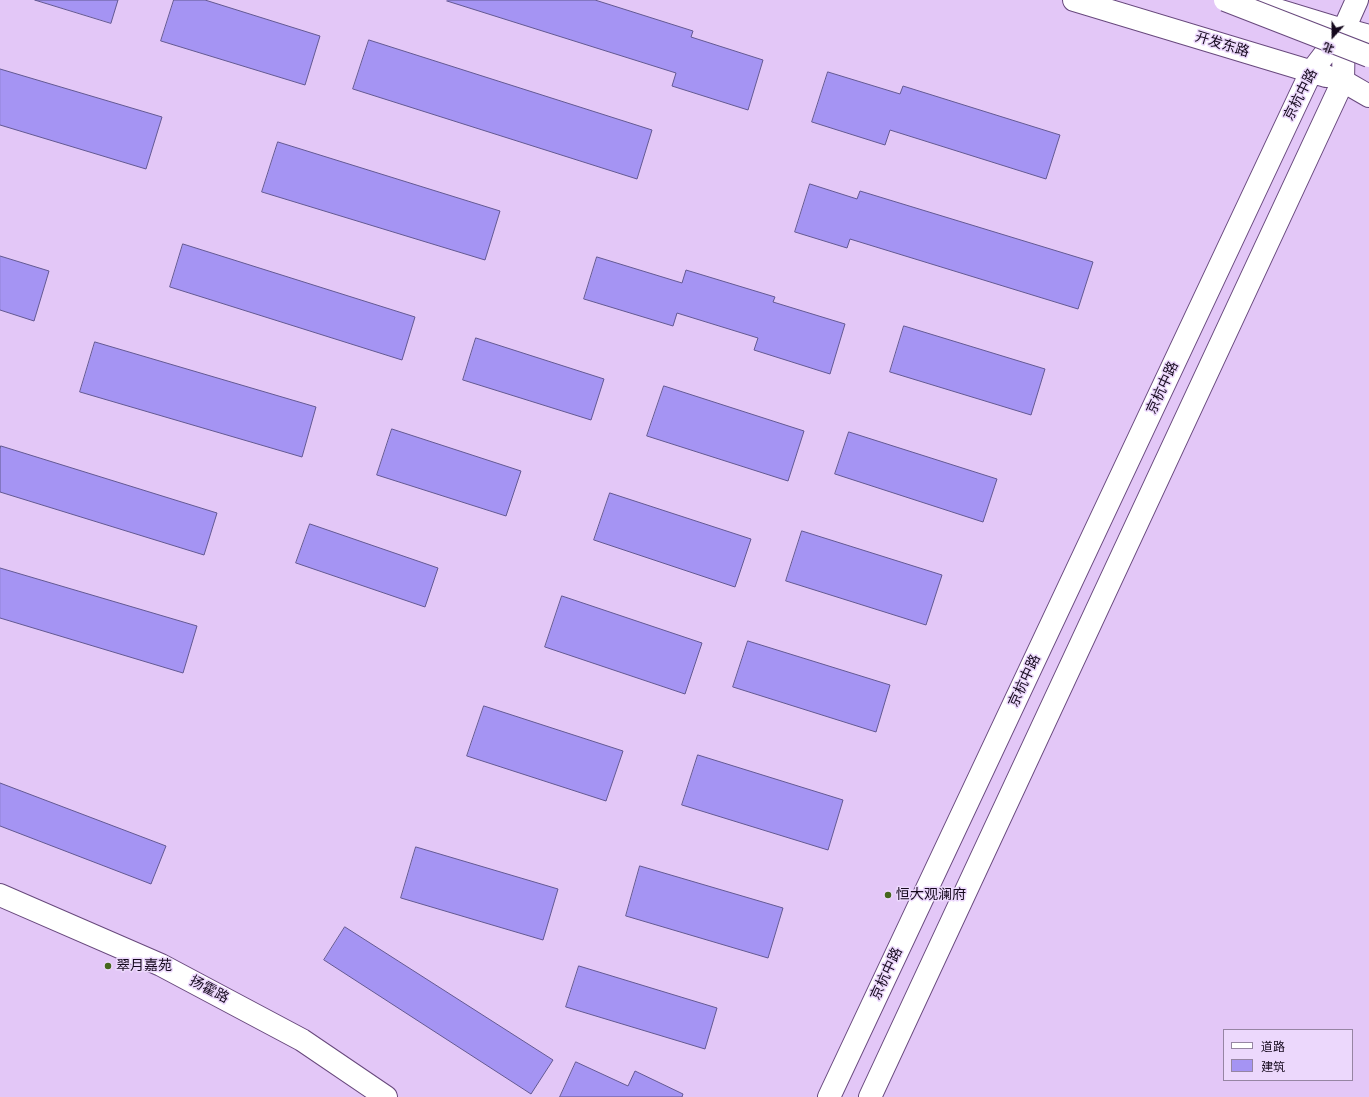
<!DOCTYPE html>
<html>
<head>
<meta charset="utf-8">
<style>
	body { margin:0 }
	#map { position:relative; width:1369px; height:1097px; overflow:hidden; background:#e3c7f7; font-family:"Varela Round","Noto Sans SC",sans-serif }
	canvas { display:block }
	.legend { position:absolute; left:1223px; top:1029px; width:130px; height:52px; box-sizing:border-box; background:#ecd8fc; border:1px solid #9685a3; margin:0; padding:5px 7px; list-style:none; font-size:12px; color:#15091d }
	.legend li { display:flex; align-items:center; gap:8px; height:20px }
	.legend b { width:20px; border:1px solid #9685a3 }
	.north { position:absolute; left:1313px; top:16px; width:40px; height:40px; -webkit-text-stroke:3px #ecd8fc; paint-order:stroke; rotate:201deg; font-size:11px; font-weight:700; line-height:16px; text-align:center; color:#15091d }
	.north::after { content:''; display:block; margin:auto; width:14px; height:18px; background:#15091d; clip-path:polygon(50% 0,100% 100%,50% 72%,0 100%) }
</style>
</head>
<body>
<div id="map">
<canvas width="1369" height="1097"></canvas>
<ul class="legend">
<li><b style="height:5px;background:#fff"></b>道路</li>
<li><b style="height:11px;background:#a594f3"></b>建筑</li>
</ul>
<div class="north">北</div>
</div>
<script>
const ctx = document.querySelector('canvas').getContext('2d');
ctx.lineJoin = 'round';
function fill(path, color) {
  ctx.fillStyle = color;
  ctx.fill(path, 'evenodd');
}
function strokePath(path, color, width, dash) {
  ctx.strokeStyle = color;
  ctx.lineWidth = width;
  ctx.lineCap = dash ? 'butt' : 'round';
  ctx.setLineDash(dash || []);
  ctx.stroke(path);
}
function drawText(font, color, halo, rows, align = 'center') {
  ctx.font = font + ' "Varela Round","Noto Sans SC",sans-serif';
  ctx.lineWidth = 3;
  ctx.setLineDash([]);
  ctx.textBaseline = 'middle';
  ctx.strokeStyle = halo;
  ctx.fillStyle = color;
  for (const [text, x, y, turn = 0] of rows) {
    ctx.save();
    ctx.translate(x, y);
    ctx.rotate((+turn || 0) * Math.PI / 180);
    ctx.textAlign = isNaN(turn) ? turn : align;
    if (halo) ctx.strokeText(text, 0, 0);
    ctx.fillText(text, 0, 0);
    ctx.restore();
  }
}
const building = new Path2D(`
	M35 0H118L111 23Z
	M174 0H205L320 36 305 85 161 41Z
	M448 0H595L693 31 691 37 763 60 748 110 672 86 676 73 447 1Z
	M369 40 652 130 637 179 353 89Z
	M0 69 162 117 146 169 0 125Z
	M828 72 900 94 903 86 1060 135 1046 179 890 130 885 145 812 122Z
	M278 142 500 211 485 260 262 192Z
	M810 184 857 199 860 191 1093 262 1078 309 850 239 847 248 795 232Z
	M183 244 415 317 402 360 170 287Z
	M0 256 49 271 34 321 0 310Z
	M597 257 682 283 686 270 775 297 773 302 845 324 830 374 754 350 758 338 677 313 673 326 584 299Z
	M904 326 1045 369 1031 415 890 372Z
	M476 338 604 379 591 420 463 380Z
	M95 342 316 407 302 457 80 392Z
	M664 386 804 431 788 481 647 436Z
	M392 429 521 471 506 516 377 475Z
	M849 432 997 479 983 522 835 474Z
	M1 446 217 513 204 555 0 492V450Z
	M610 493 751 539 735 587 594 540Z
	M310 524 438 568 425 607 296 563Z
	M802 531 942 575 926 625 786 581Z
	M0 568 197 626 183 673 0 618Z
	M562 596 702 643 685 694 545 647Z
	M748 641 890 685 876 732 733 687Z
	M484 706 623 751 606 801 467 756Z
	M698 755 843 800 828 850 682 805Z
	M0 783 166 846 151 884 0 826Z
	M416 847 558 889 543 940 401 898Z
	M640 866 783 908 768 958 626 916Z
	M345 927 553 1060 531 1094 324 960Z
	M579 966 717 1008 705 1049 566 1007Z
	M576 1062 628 1086 635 1071 683 1094 682 1097H560Z`);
fill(building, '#a594f3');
strokePath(building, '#635992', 1);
const secondary = new Path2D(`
	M1074 0 1326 76
	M1261 5 1356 34
	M0 895 161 965 302 1040 386 1097
	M829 1097 1311 72 1344 29 1357 0
	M870 1097 1343 81 1344 29`);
const highway = new Path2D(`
	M1344 29 1369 36
	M1343 81 1369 96`);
strokePath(secondary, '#68497d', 24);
strokePath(highway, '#68497d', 24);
strokePath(secondary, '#fff', 22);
strokePath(highway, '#fff', 22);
const highwayBridge = new Path2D(`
	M1225 0 1369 56`);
strokePath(highwayBridge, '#68497d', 24, []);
strokePath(highwayBridge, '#fff', 22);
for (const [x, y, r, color] of [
	[888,895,4,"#45661d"],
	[108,966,4,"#45661d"]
]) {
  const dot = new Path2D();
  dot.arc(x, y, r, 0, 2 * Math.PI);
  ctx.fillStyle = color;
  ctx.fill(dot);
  strokePath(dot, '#ecd8fc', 1.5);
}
drawText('14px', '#15091d', '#ecd8fc', [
	["开发东路",1222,45,17],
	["京杭中路",1301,95,-63],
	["京杭中路",1163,388,-65],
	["京杭中路",1025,681,-65],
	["京杭中路",887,974,-65],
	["扬霍路",209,990,28]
]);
drawText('14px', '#15091d', '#ecd8fc', [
	["恒大观澜府",896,895],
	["翠月嘉苑",116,966]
], 'left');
</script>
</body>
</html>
